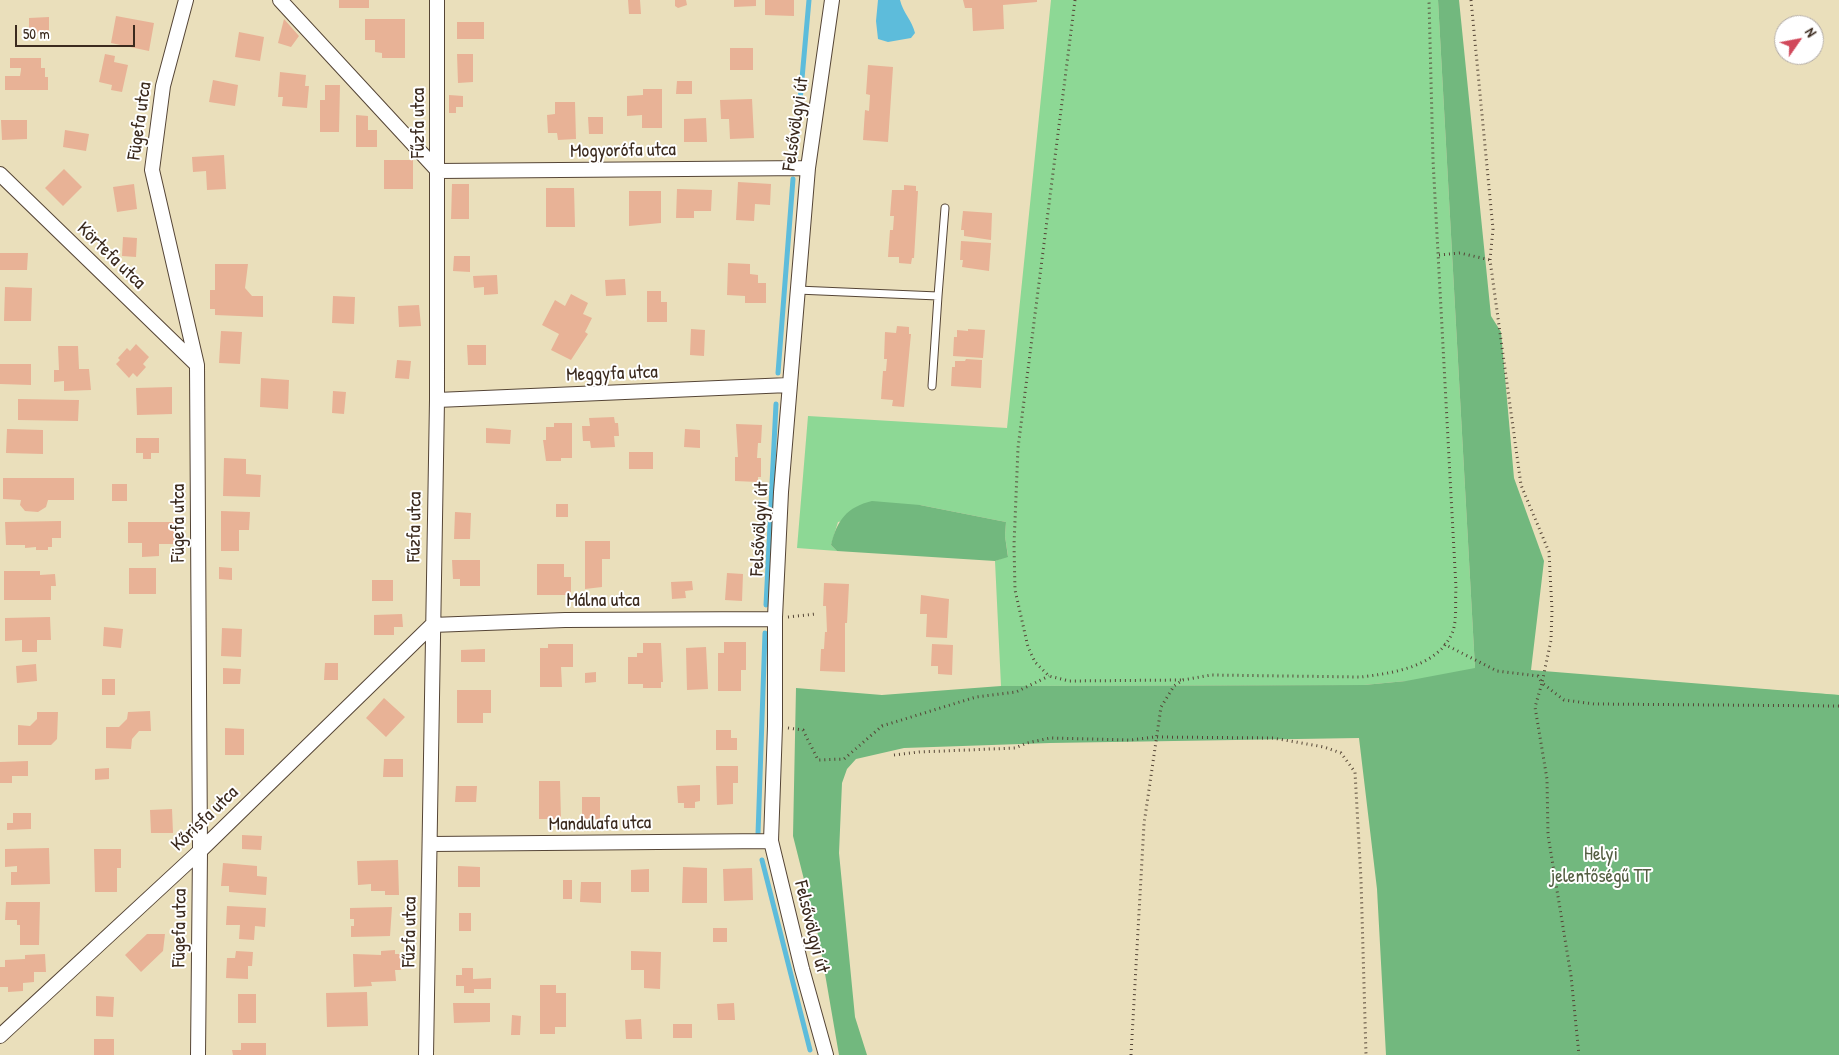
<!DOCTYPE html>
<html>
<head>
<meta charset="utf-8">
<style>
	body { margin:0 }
	#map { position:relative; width:1839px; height:1055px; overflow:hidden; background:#eadfbb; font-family:"Patrick Hand",sans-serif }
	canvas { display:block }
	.north { position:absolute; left:1774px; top:15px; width:50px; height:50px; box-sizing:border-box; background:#fff; border:1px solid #b1aaa5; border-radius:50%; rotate:57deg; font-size:14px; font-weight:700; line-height:20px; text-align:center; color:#3b2a1e }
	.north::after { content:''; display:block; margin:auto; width:18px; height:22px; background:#d1495b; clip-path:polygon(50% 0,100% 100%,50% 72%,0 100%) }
	.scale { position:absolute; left:15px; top:25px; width:120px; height:22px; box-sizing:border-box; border:2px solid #3b2a1e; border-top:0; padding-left:6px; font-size:15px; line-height:18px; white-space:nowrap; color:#3b2a1e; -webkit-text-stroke:4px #fff; paint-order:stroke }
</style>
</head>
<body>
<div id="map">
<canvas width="1839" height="1055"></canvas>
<div class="north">N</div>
<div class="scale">50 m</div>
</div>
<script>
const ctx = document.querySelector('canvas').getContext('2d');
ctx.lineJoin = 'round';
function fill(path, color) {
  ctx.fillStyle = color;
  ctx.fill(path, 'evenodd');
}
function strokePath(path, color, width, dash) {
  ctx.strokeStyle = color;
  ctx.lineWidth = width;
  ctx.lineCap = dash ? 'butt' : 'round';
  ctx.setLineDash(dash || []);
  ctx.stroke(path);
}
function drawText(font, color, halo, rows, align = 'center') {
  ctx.font = font + ' "Patrick Hand",sans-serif';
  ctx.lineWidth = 4;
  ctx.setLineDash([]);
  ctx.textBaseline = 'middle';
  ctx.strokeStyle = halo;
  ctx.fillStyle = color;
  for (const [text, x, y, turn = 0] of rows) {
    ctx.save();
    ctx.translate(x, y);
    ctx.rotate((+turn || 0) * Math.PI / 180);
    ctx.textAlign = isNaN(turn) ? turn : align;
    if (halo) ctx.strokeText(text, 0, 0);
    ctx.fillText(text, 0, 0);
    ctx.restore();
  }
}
fill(new Path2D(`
	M1051 0H1438L1475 668 1839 695V1055L1406 681 1364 685 1001 686 995 561 1008 556 1005 536 1006 522 920 505 838 522 831 545 837 551 797 548 808 416 1007 428Z`), '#8dd895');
fill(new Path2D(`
	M1438 0H1459L1491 316 1501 332 1514 478 1544 561 1531 670 1839 695V1055H1386L1377 889 1359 738 1050 743 904 748 856 759 847 769 842 783 839 853 855 1017 867 1055H839L819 939 793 836 796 688 882 695 1001 686 1364 685 1406 681 1475 668Z
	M872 501 920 505 1006 522 1005 536 1008 557 995 561 837 551 831 545C837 520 847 507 872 501Z`), '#72b87e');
fill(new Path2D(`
	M878 0H900C903 13 912 20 915 33L911 38 888 42 878 39 876 21Z`), '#5dbcdb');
strokePath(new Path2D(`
	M795 157 809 0
	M778 373 793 179
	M766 605 776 404
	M758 834 765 633
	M762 860 810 1050`), '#5dbcdb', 5);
fill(new Path2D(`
	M339 0H369V8H339Z
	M628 0H640L641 14H629Z
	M675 0H686L687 5 678 8 675 6Z
	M734 0H756V6L734 7Z
	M765 0H794V16L765 15Z
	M963 0H1037V2L1003 5 1004 29 973 31 972 8H965Z
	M116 16 154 23 149 51 111 43Z
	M49 17V33L29 34V18Z
	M284 19 299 36 291 47 278 43Z
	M365 19H405V58H382V53L375 52V40H365Z
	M457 22H484V39H457Z
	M239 32 264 37 260 61 235 57Z
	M730 48H753V70H730Z
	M105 54 115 56 114 62 128 65 122 92 111 90 112 85 99 82Z
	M457 54H473V82L458 83Z
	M10 58H41V68H45V77H48V90H5V76H20L21 70V68H10Z
	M868 65 893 67 888 142 863 140 865 110 869 111 870 95 866 94Z
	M280 72 306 75 305 86H309L307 108 282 106 283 97H278Z
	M213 80 238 85 235 106 209 102Z
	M677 81H692V94H676Z
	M325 85H340L339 132H320V100H325Z
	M643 89H662V128H642V115L627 116V96L643 95Z
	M449 95 463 96V107H456V113H449Z
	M752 99 754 138 730 139 729 119H721L720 100Z
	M555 102H575L576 139 558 140 557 133H548L547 115 555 114Z
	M356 115 368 116V130H377V147H356Z
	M588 117H603V134H589Z
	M706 118 707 142H684V119Z
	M1 120H27V139L2 140Z
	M65 130 89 134 86 151 63 147Z
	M224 155 226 189 207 190 206 171 193 172 192 157Z
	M384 160H413V189H384Z
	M64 169 82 187 63 206 45 188Z
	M738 182 771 184 770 205 755 204 754 221 736 220Z
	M134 184 137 209 117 212 113 187Z
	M452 184H469V219H451Z
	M904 185 916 186V191H918L914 258H912L911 264 899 263V257H888L890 230H893L894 216H890L892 190H904Z
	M546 188H574L575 227H546Z
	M677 189 712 190 711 211H694V218H676Z
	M629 191H661V223L629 226Z
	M963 211 992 213 991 240 964 236V230H961Z
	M123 237 137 238 136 257 122 256Z
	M961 241 991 243 989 271 962 267 963 260H960Z
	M0 253H28L27 270H0Z
	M454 256H470V272L453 271Z
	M728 263 750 264V274L758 275V283H766V303H745V296L727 295Z
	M215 264H248L245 288 252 296H263V317L215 315V309H210V290H215Z
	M497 275 498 294 484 295V287L474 288 473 276Z
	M625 279 626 295 606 296 605 280Z
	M5 287 32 288 31 321H4Z
	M647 291H661V302H667V322H647Z
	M571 294 588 303 583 314 592 318 585 332 588 334 571 360 551 350 559 334 542 325 555 300 565 306Z
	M333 296 355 297 354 324 332 323Z
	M419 305 421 326 399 327 398 306Z
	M897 326 909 327V334H911L904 407 892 406 893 400 881 399 883 371H886L887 359H884L885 332 896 333Z
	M691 329 705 330 704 356 690 355Z
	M968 329 985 330 983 358 953 356 954 337H957V330L968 331Z
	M221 331 242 332 240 364 219 363Z
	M136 344 149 357 143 364 146 367 137 377 133 373 129 378 116 364 120 360 118 358 127 348 130 351Z
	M467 345H486V365H468Z
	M58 346H78L79 369H89L91 390 64 391V381L54 382V370H59Z
	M966 359 982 360 981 388 951 386 952 367H955V361H965Z
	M397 360 411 361 409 379 395 378Z
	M0 364H31V385L0 384Z
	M261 378 289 380 288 409 260 407Z
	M172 387V414L137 415 136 388Z
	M333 391 346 392 344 414 332 413Z
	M18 399 79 400 78 421 18 420Z
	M614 417 615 423H618L619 436H614L615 447 591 448 590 441H583L582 426H590L589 418Z
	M554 423H572V458H561V461H546L543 440H546V427H554Z
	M736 424 762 425 761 443H758L757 458H761V477H758V482L735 481V457H738Z
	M486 428 511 430 510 444 486 443Z
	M7 429 43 430V454L6 453Z
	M685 429 700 430V448L684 447Z
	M136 438H159V453H151V459H143V453H136Z
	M629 452H653V469H629Z
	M224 458 246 459V474L261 475 260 497 223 496Z
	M3 478H74V500H48L46 507 38 512 25 511 20 505 21 500 3 499Z
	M112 484H127V501H112Z
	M556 504H568V517H556Z
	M221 511 250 512 249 530H239V551H221Z
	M455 512 471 513 470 539H454Z
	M61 521V538H52V547H48V550H36V547L25 548V545H6L5 522Z
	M128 522H175V544H159V556L142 557V543H128Z
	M585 541H610V559H602V587L585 589Z
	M452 560H480V586H460V579H453Z
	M537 564H564V577H571V595H537Z
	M219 567 232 568V580L219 579Z
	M129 568H156V594H129Z
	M4 571H40V575L55 574 56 586H51V600H4Z
	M727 573 743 574 742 601 725 600Z
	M372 580H393V601H372Z
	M692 581 693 590 685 591 686 598 672 599 671 582Z
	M824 583 849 584 847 623H845V672L820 671 821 649H824L825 632H827L826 606H823Z
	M921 595 949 599 947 638 926 637 927 614H920Z
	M402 614 403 627H394V635H374V615Z
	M50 617 51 640H37V652H22V640L5 641V618Z
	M104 627 123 629 121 648 103 646Z
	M222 628 242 629 241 657 221 656Z
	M724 642H746V670H741V691H718V653H724Z
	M643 643H661L663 682H661V688H643V684H628V657H637V653H643Z
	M548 644H573V667H561L562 687H540V648H548Z
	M932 644 953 645 952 675 938 674V666H931Z
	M706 647 708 689 687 690 686 648Z
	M485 649V662H461V650Z
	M325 663H338V680H324Z
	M36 664 37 681 17 683 16 666Z
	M223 668 241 669 240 684H223Z
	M596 672V682L585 683V673Z
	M102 679H115V695H102Z
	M457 690H491V713H483V723H457Z
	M384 698 405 717 386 737 366 718Z
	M150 711 151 731H139L132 739 131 749 106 748V727H119L127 719 128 712Z
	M37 712H58L57 739 51 745H18V725L30 726 37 719Z
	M225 728 244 729V755H225Z
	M716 730H731V738H737V750H716Z
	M384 759H403V777H383Z
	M28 761V776H12V783H0V762Z
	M716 766H738V783H733V804L717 805Z
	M109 768V779L95 780V769Z
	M539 781H560L561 819H539Z
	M700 785V801L695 802V808H684V803H678L677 786Z
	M456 786H477L476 802H455Z
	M582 797H600V819H582Z
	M172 809 173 833H151L150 810Z
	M13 813H31V829L7 830V823H13Z
	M242 835 262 836 261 850 242 849Z
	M49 848 50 884 11 885V872H17V866L5 867V849Z
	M94 849H121V868H117V892H95Z
	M398 860 399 895H385V891H371V884L358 885 357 861Z
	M223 863 257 866V876L267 877 266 895 229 892V886H221Z
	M458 866 480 867V887H458Z
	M683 867 707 868V903H682Z
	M752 868 753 900 724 901 723 869Z
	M649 869V892H631V870Z
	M563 880H572V899H563Z
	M581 882H601V903L580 902Z
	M6 902H40L39 945H20V925H17V920H5Z
	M227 906 266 908 265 927 255 926 254 940 239 939 240 925H226Z
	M392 907 390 936 351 937V926H354V919H350V908Z
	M459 913H471V931H459Z
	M713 928H727V942H713Z
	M147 934H165L163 951 141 972 125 955Z
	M395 950V954H401V970H395L396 981 371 982 372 986 354 987 353 954 381 955V951Z
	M236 951 253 952 252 966H248V979L226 978 227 958H235Z
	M631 951 661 952 660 989 644 988V970H631Z
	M45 954 46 972H34V982L23 983V991L8 992V987H0V967H5V960L25 959V955Z
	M462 968H473V979L491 978V989H474V993H464V986H456V975H462Z
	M540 985H556V993H566V1027H555V1034H540Z
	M367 992 368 1026 327 1027 326 993Z
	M238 994H256V1023H238Z
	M96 996 114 997 113 1017 96 1016Z
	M453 1003H490V1022L454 1023Z
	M734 1003 735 1020H718L717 1004Z
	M512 1015 521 1016 520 1035H511Z
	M641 1019 642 1039H626L625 1020Z
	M673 1024H692V1038H673Z
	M94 1039H114V1055H94Z
	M241 1043H266V1055H233L232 1050H241Z`), '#e8b296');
const lane = new Path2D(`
	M797 290 938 296 945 208
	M932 386 938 296`);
const street = new Path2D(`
	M186 0 163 86 152 170 197 365 200 851 198 1055
	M280 0 438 171 808 168
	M0 174 197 365
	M437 400 789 385
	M431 844 771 841
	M0 1036 200 851 432 625 565 620 775 619
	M426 1055 437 400V0
	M826 1055 802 969 771 841 775 726V617L781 492 808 168 832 0`);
strokePath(lane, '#554536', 9);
strokePath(street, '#554536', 16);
strokePath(new Path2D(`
	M1075 0 1018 448 1014 545 1015 590 1028 647 1035 662 1049 676 1069 681 1182 680
	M1471 0 1493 229 1490 260 1521 485 1549 552 1552 610 1551 640 1542 683 1564 700 1594 704 1839 706
	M1439 255 1460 253 1490 260
	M788 617 816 614
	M1444 644 1497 671 1538 676 1542 683 1535 707 1547 779 1548 835 1571 976 1579 1055
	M788 728 803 730 818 760 844 759 882 726 976 697 1016 692 1049 676
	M894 755 919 752 1015 748 1027 743 1050 738 1130 740 1155 737 1273 738 1324 747 1341 753 1355 772 1361 880 1366 1055
	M1131 1055 1144 824 1161 707 1174 686 1183 680 1211 675 1361 677C1393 673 1439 667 1453 631 1457 619 1455 601 1456 588L1433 160 1429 0`), '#554536', 3, [1, 4]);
strokePath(lane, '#fff', 7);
strokePath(street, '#fff', 14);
drawText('19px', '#3b2a1e', '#fff', [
	["Fügefa utca",140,121,-82],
	["Fűzfa utca",419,123,-90],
	["Felsővölgyi út",796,124,-82],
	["Mogyorófa utca",623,151,-1],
	["Körtefa utca",111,256,44],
	["Meggyfa utca",612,374,-2],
	["Fügefa utca",179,523,-90],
	["Fűzfa utca",415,527,-89],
	["Felsővölgyi út",760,529,-87],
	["Málna utca",603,601],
	["Kőrisfa utca",205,819,-44],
	["Mandulafa utca",600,824,-1],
	["Felsővölgyi út",811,927,76],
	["Fügefa utca",180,928,-89],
	["Fűzfa utca",410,932,-89]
]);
drawText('19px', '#545e42', '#fff', [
	["Helyi",1601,855],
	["jelentőségű TT",1601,877]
]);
</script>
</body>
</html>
